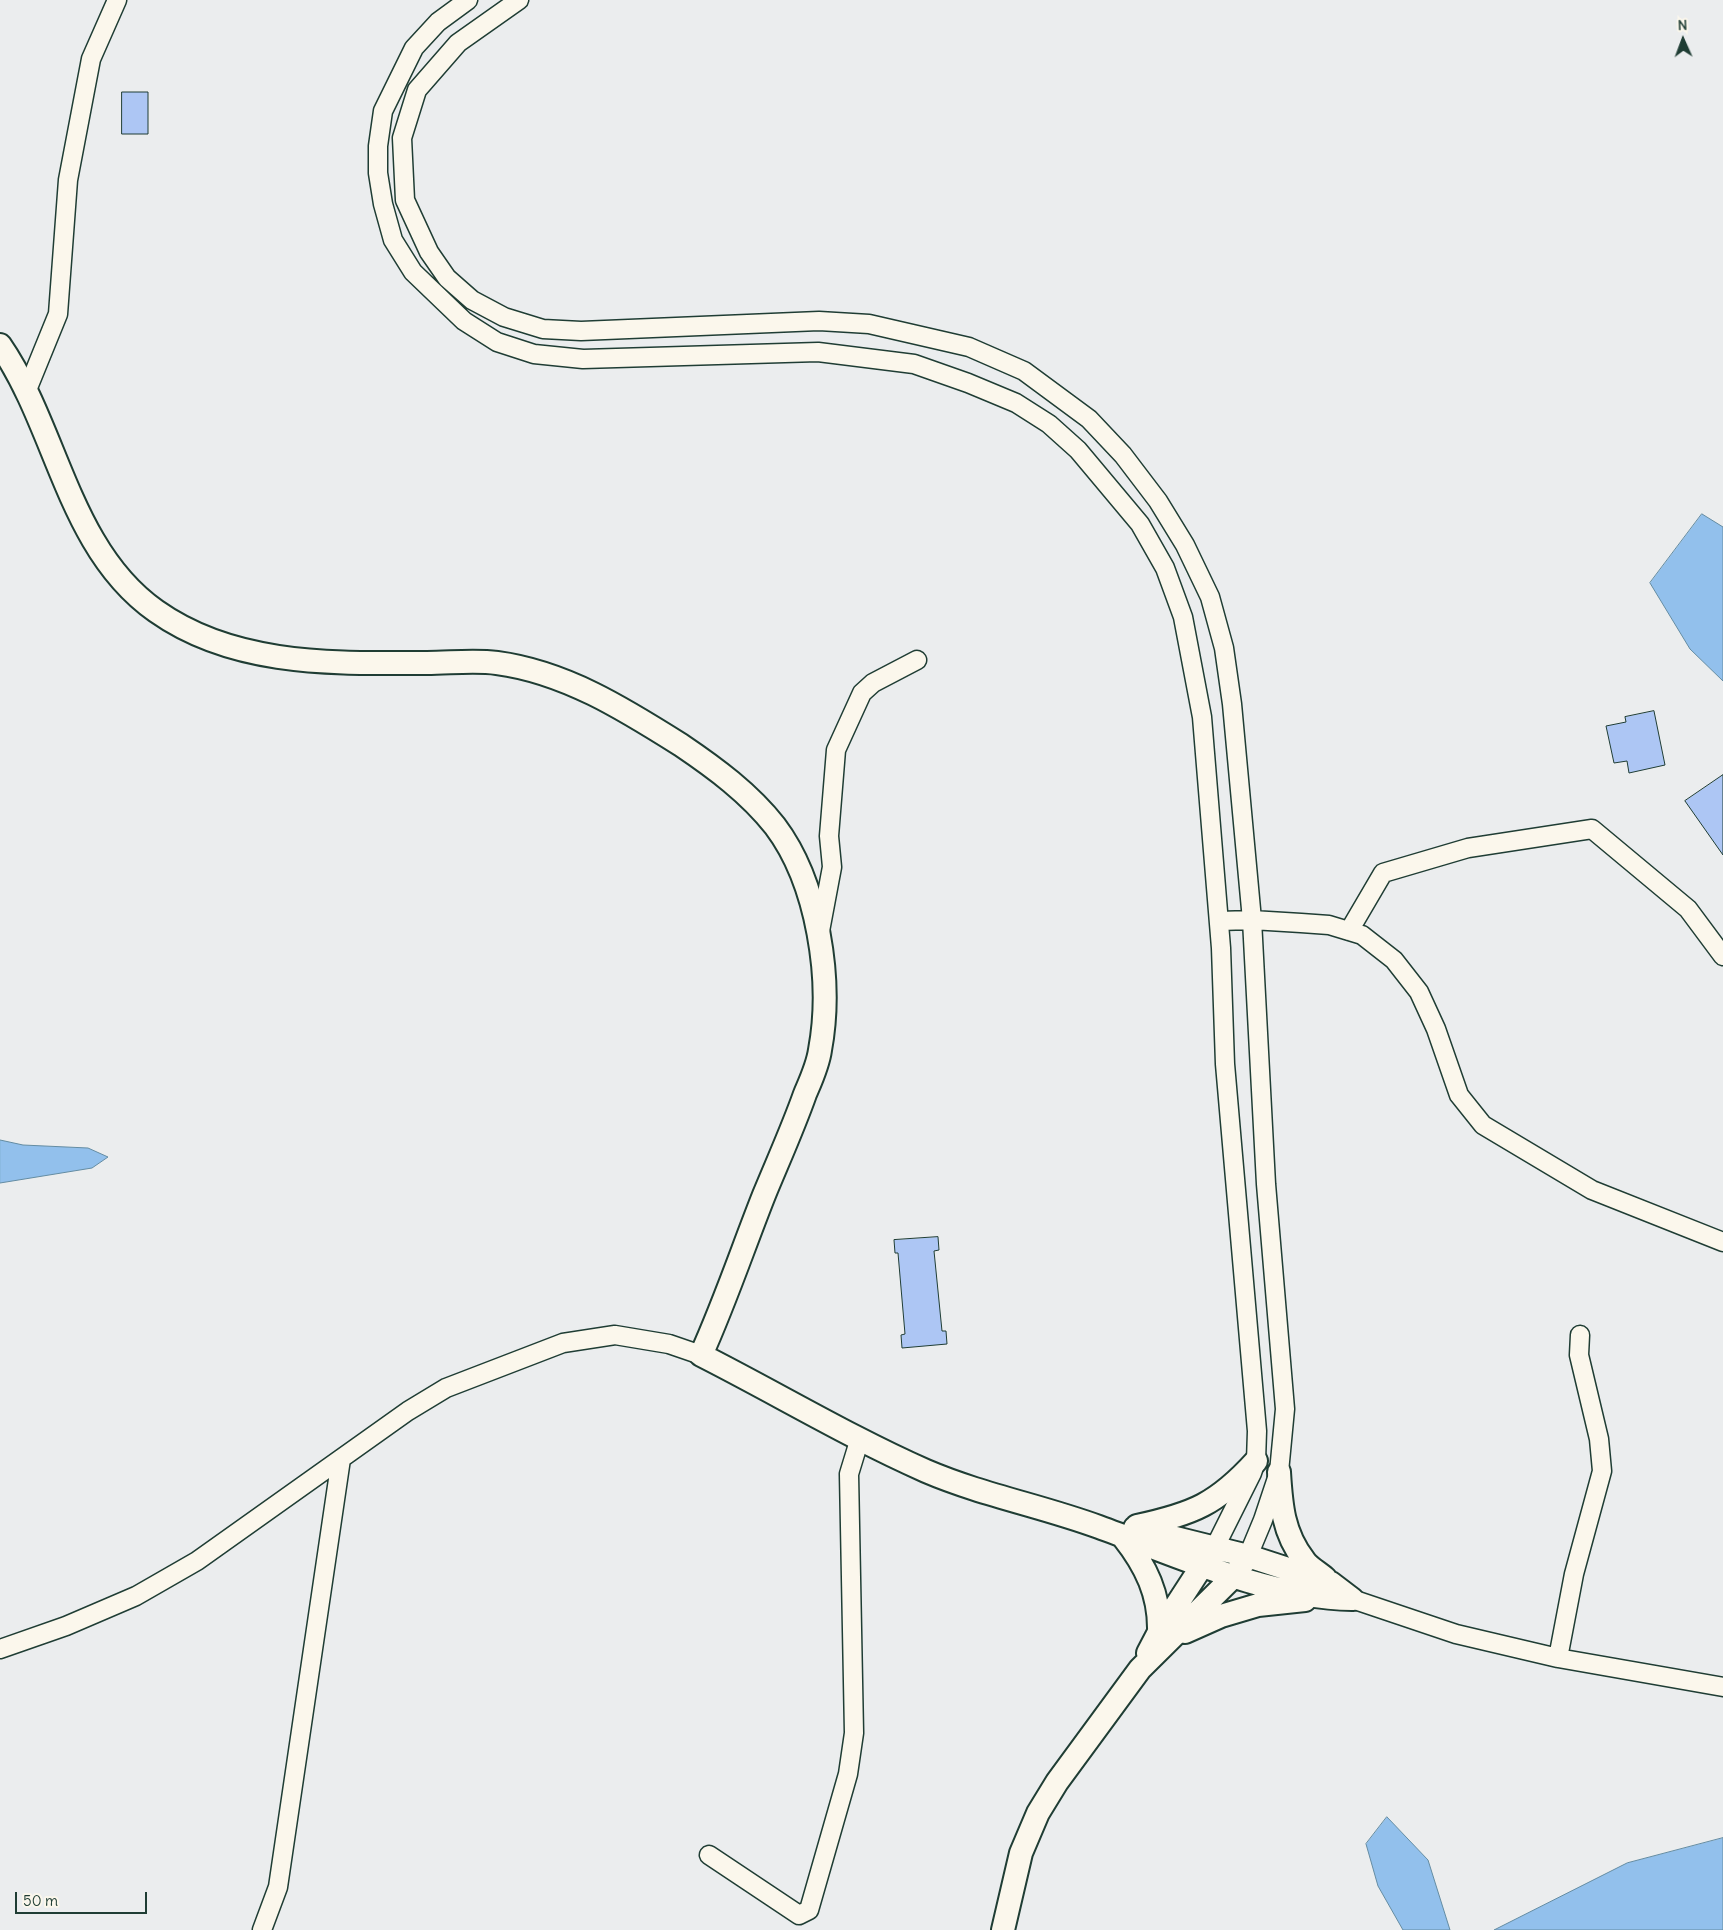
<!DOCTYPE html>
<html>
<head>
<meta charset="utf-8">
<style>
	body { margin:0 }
	#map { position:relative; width:1723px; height:1930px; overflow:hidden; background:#ebedee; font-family:Delius,sans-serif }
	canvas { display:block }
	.north { position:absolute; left:1658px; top:15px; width:50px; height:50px; -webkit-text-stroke:4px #fbf7ec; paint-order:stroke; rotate:358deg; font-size:14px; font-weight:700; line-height:20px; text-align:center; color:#1f3d34 }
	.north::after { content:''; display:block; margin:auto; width:18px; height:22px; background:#1f3d34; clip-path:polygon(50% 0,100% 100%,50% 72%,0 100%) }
	.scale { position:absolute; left:15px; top:1892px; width:132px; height:22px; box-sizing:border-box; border:2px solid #1f3d34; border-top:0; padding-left:6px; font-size:15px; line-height:18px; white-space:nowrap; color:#1f3d34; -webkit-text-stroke:4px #fbf7ec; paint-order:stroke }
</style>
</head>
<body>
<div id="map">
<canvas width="1723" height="1930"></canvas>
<div class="north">N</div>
<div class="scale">50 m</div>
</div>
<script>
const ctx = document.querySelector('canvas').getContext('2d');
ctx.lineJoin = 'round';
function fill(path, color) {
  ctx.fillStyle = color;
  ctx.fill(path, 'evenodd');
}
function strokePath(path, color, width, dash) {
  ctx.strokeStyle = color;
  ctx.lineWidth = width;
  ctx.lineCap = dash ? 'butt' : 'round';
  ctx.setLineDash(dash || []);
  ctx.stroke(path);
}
const water = new Path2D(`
	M1702 514 1723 527V681L1690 649 1650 583Z
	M0 1140 23 1145 88 1148 108 1157 92 1168 0 1183Z
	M1387 1817 1428 1860 1450 1930H1403L1378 1886 1366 1844Z
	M1723 1838V1930H1494L1627 1863Z`);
fill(water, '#92c0ec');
strokePath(water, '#648ca2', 1);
const building = new Path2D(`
	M122 92H148V134H122Z
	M1654 711 1665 765 1629 773 1627 761 1614 763 1606 726 1626 722 1625 717Z
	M1723 775V855L1685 801Z
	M938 1237 939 1250 934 1251 942 1331H946L947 1344 902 1348 901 1335 905 1334 898 1253H895L894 1240Z`);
fill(building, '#adc6f4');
strokePath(building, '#1f3d34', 1);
const minor = new Path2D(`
	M468 0 438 22 414 48 383 111 378 146V173L383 204 393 240 413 272 464 321 497 342 534 354 583 359 818 352 914 364 968 383 1016 403 1049 424 1078 450 1140 524 1165 568 1183 617 1202 717 1221 948 1225 1064 1257 1431 1256 1461 1252 1473 1215 1547
	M519 0 458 43 417 90 402 138 405 200 429 252 447 278 472 300 504 317 543 329 581 331 819 321 869 324 969 347 1024 371 1089 419 1123 455 1158 501 1185 545 1210 597 1224 648 1232 704 1252 920 1266 1184 1285 1409 1279 1472 1263 1520 1248 1556
	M27 390 58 314 68 180 91 59 117 0
	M1219 921 1252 920 1301 923 1329 925 1362 935 1394 960 1419 992 1436 1029 1459 1095 1483 1125 1592 1190 1723 1242
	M820 931 832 867 829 836 836 750 862 693 873 683 917 660
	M1349 931 1383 873 1468 848 1592 829 1688 909 1723 956
	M1352 1599 1456 1634 1558 1658 1723 1687
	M0 1649 66 1626 136 1596 197 1561 408 1411 446 1388 563 1343 615 1335 669 1344 701 1355
	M1558 1658 1574 1574 1602 1471 1599 1439 1579 1355 1580 1335
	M709 1855 799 1915 809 1910 848 1774 854 1733 849 1474 860 1438
	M262 1930 278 1887 341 1459`);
const major = new Path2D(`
	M0 345C58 429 68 549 156 611 235 667 335 663 427 663 450 663 474 660 497 663 565 672 624 709 681 745 715 768 749 793 775 826 818 883 833 980 820 1050 818 1065 811 1080 805 1094 793 1128 778 1161 764 1195 743 1248 725 1302 701 1355 776 1393 849 1437 926 1471 982 1495 1042 1506 1099 1527 1176 1555 1269 1598 1352 1599
	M1279 1472C1281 1505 1283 1533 1304 1560 1308 1567 1318 1572 1325 1578
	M1137 1526C1193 1514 1217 1504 1256 1461
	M1135 1528 1248 1556 1331 1583 1352 1599
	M1123 1537C1146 1566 1160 1595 1159 1632
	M1185 1632 1221 1616 1258 1605 1305 1600
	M1148 1653 1159 1632 1211 1552
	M1003 1930 1021 1853 1038 1813 1057 1782 1140 1669 1234 1576 1248 1556`);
strokePath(minor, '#1f3d34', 21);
strokePath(major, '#1f3d34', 26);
strokePath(minor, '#fbf7ec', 18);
strokePath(major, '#fbf7ec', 22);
</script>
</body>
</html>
